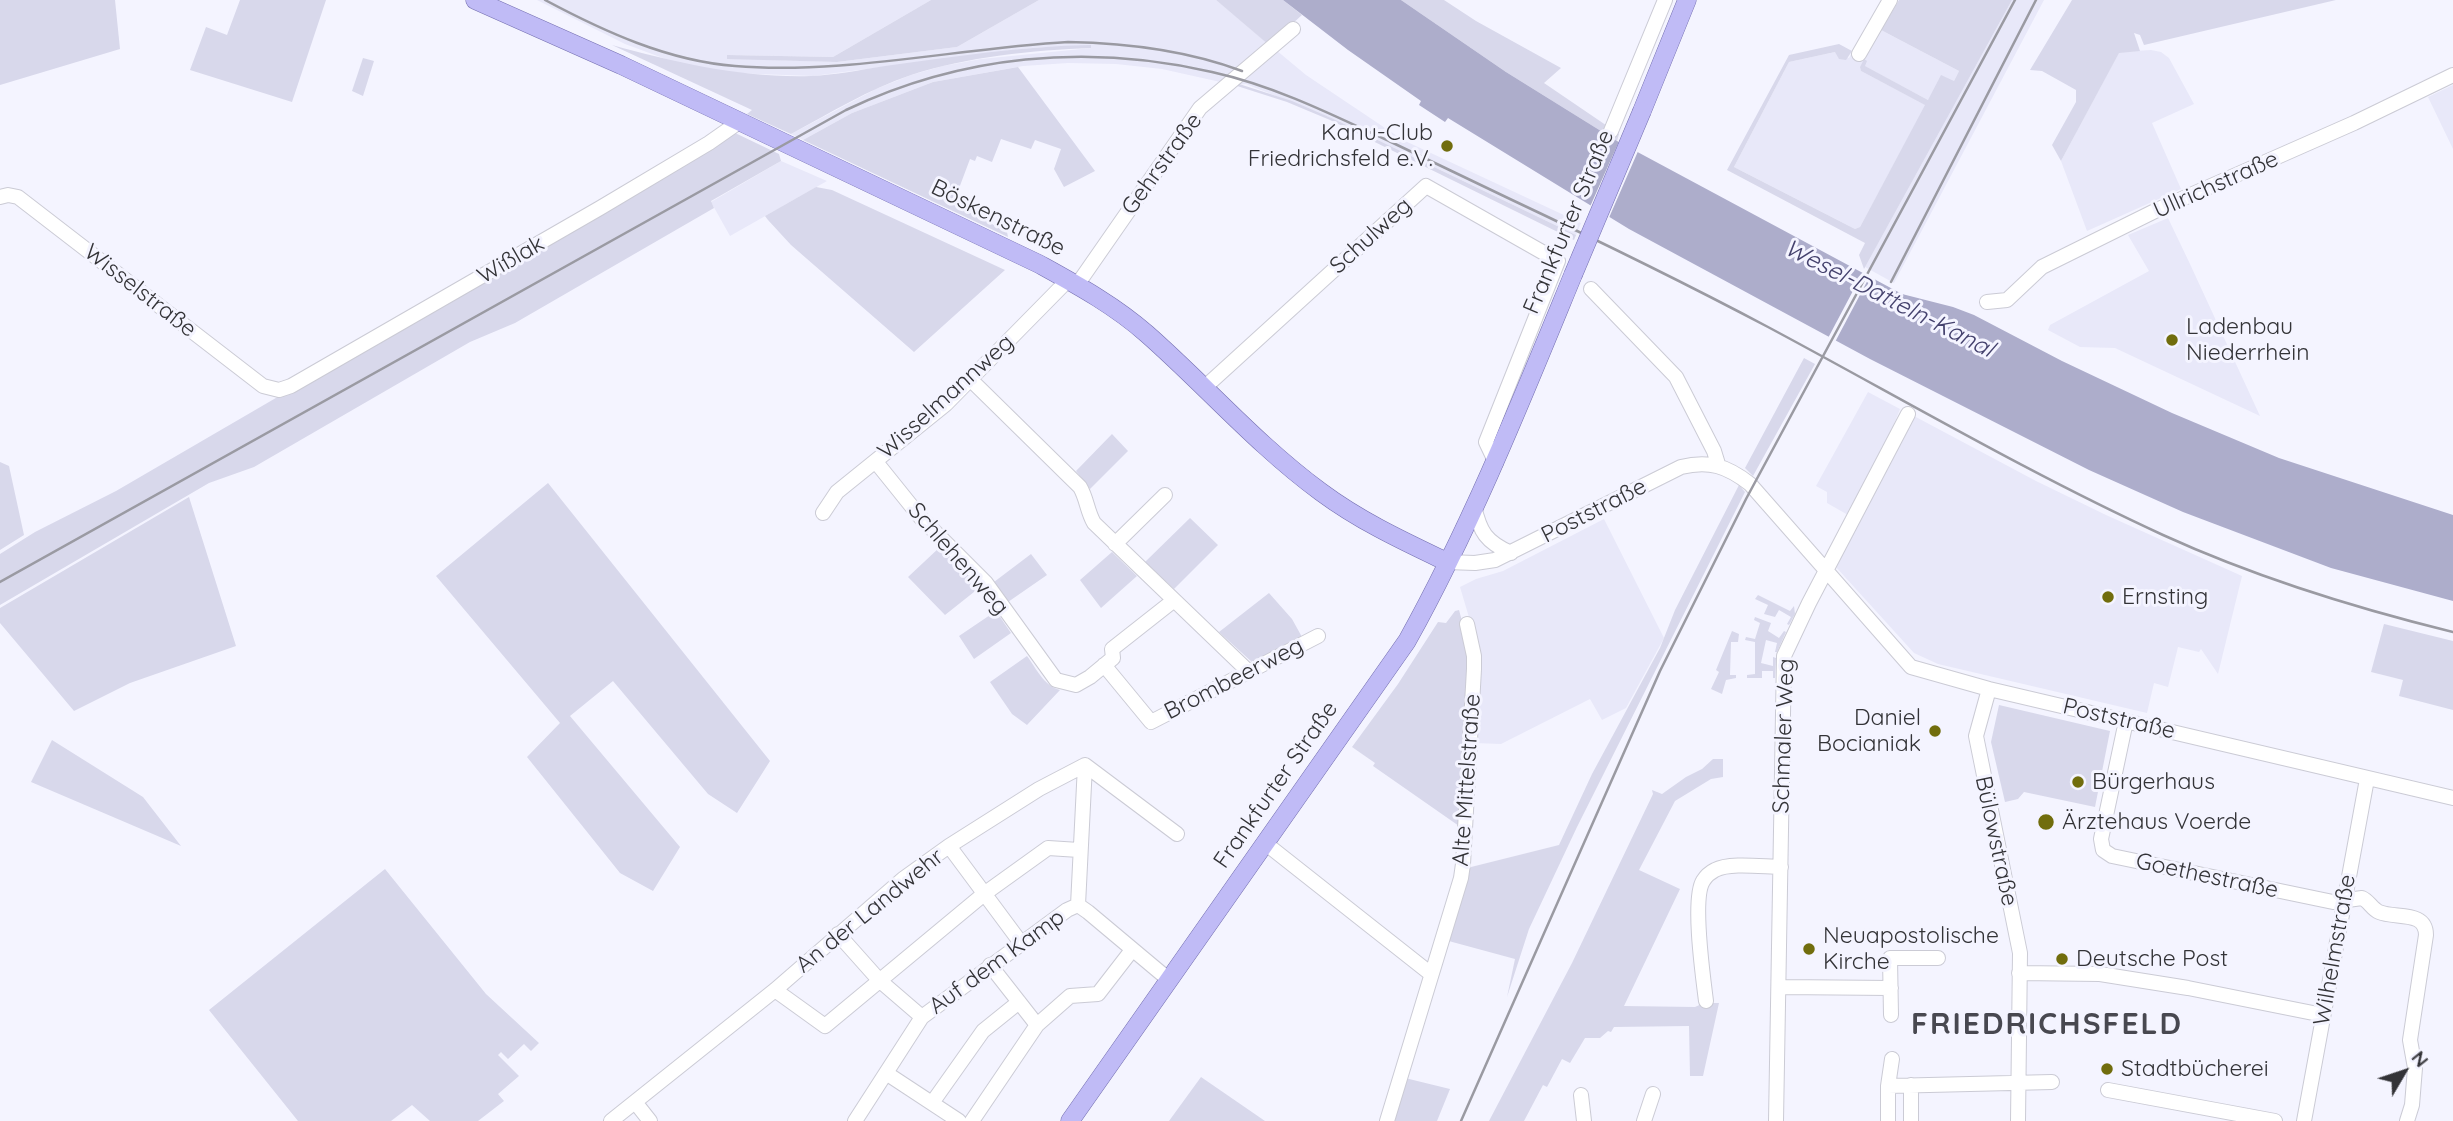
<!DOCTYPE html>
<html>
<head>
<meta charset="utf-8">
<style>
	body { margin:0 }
	#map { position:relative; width:2453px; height:1121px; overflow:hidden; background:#f4f4ff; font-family:Quicksand,sans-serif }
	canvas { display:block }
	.north { position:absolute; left:2369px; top:1037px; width:70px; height:70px; -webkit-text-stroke:5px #f4f4ff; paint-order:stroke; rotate:51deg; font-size:19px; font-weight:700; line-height:28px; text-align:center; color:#333337 }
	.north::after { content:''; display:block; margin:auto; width:24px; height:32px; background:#333337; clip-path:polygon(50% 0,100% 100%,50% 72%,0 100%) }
</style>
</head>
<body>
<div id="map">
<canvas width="2453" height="1121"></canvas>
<div class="north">N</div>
</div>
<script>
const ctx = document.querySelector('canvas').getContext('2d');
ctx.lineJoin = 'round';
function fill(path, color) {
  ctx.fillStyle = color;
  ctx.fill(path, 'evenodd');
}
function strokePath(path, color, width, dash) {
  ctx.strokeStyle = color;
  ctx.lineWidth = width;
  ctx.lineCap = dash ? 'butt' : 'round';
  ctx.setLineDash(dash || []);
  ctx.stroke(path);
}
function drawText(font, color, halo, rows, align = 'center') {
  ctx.font = font + ' Quicksand,sans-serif';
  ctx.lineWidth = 6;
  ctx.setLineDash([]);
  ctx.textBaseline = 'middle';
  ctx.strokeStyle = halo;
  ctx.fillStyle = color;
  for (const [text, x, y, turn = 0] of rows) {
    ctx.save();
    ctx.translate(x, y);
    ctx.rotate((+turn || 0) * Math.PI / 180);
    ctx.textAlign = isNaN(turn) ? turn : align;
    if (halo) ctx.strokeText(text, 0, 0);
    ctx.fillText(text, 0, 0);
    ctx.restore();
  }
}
fill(new Path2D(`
	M537 0H931L833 57 727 55 773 60 837 62 957 47 1039 0H1216L1306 75 1403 140 1581 223 1576 235 1336 120 1246 84 1234 85 1162 69 1116 64 1068 63 1023 66 933 82 852 113 803 140 791 134 876 89 911 75 943 66 981 59 1091 48 1042 47 1006 51 813 76 729 73 671 61 625 44Z
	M2012 0H2044L1894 283 1865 267Z
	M1881 30 1959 71 1954 81 1928 100 1864 66V60L1860 67 1861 71 1926 105 1860 227 1855 229 1734 167 1789 62 1835 52 1849 58 1862 33 1875 40Z
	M2151 50 2161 52 2169 58 2194 104 2152 123 2181 189 2087 231 2061 161 2119 52Z
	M2453 85V149L2428 97Z
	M781 161 827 181 730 236 711 202Z
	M2168 218 2190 264 2260 416 2115 348 2080 347 2048 330 2050 325 2149 271 2128 235Z
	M1868 392 1900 409 1876 470 1848 515 1827 503V492L1816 486Z
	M1914 416 2036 481 2106 515 2242 576 2218 674 2201 649 2199 652 2178 647 2168 687 2154 683 2147 713 1938 664 1914 653 1835 566Z
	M1604 519 1664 638 1626 708 1602 720 1590 699 1501 744 1474 743 1479 651 1460 587 1476 579 1503 571Z`), '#e8e8f9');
fill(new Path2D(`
	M0 0H115L120 49 0 85Z
	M240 0H326L292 102 190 70 206 27 227 35Z
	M931 0H1039L957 47 837 62 727 59V55L833 57Z
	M1216 0H1283L1302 15 1269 45Z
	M1401 0H1444L1476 21 1561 68 1544 83 1619 134 1617 141 1506 72Z
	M1899 0H2012L1864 269 1859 255 1865 243 1727 170 1789 55 1839 44 1852 51 1846 60 1839 59 1835 52 1789 62 1734 167 1855 229 1860 227 1925 105 1861 71 1860 67 1864 59 1867 61 1865 66 1928 100 1941 75 1954 81 1959 71 1881 30Z
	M2072 0H2336L2144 45 2140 35 2134 33 2140 51 2119 53 2061 161 2052 145 2076 102V90L2042 71 2030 70Z
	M612 45C678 63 742 78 811 76 835 75 860 70 885 66 953 57 1021 46 1091 45V48C1034 50 966 57 911 75 869 89 830 113 791 134L747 114 752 110Z
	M363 58 374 61 363 96 352 91Z
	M1018 67 1095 171 1064 187 1054 169 1061 149 1035 140 1031 149 1001 139 992 162 977 156 975 161 970 159 955 199 956 205 1007 232 1008 237 803 140 852 113 933 82Z
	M1236 83 1292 101 1336 120 1576 235 1574 240 1330 120 1287 102 1234 85Z
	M733 132 779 154 781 161 711 201 714 208 515 323 470 342 254 467 209 483 0 605V554L35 532 116 491Z
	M816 187 832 190 1005 270 914 352 791 245 768 220 765 216Z
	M1804 358 1815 364 1753 476 1745 468Z
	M1112 434 1128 451 1090 489 1076 471Z
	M0 462 9 466 24 535 0 550Z
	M548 483 770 761 737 813 708 794 613 681 570 716 680 847 653 891 620 873 527 757 560 723 436 576Z
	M1739 485 1745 492 1577 827 1529 929 1507 997 1515 959 1445 940 1467 868 1559 845 1592 774 1660 648 1675 610Z
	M189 497 236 646 130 683 74 711 0 623V608Z
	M1190 518 1218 545 1174 589 1145 562Z
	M940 547 979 588 945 615 908 577Z
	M1112 552 1137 576 1101 608 1080 580Z
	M1031 554 1047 575 1008 602 994 582Z
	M1269 593 1292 619 1302 637 1253 663 1219 632Z
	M1758 595 1790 611 1794 606 1795 614 1789 625 1787 624 1791 617 1779 610 1775 617 1764 614 1768 605 1755 599Z
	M1459 610 1471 654 1459 826 1373 766 1375 763 1352 747 1398 684 1438 622 1446 623 1455 611Z
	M996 611 1011 633 974 659 959 636Z
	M1755 617 1771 623 1768 631 1779 638 1784 631 1786 632 1777 652H1775L1777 643 1766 640 1761 663 1773 666V657L1776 658 1775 678H1773V671H1762V678H1747V675L1755 674V642L1745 640 1746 637 1755 639 1760 623 1754 620Z
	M2384 624 2453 641V710L2399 696 2403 680 2371 672Z
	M1732 631 1739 634 1738 642H1731L1730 675H1736V678L1726 680 1722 694 1711 689 1719 672 1716 670Z
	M1027 656C1036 668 1044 686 1060 690L1027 725 1012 714 990 682Z
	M1999 705 2110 731 2095 807 2024 792 2018 799 2005 802 1991 742Z
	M52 740 143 797 181 846 31 782Z
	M1713 759H1723V777L1711 779 1675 801 1639 870 1680 889 1624 1006 1695 1007 1704 1003H1719L1703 1076H1690L1689 1026 1614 1027 1611 1032 1608 1031 1600 1038H1585L1570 1063 1562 1059 1547 1087 1543 1085 1524 1121H1489L1572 963 1653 794 1652 790 1662 794 1686 777 1702 769Z
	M385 869 486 994 539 1043 531 1051 524 1044 508 1059 501 1052 498 1055 519 1076 498 1094 504 1101 478 1121H430L412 1105 391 1121H298L209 1010Z
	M1201 1077 1265 1121H1169Z
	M1405 1078 1450 1089 1437 1121H1391Z`), '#d8d8eb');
fill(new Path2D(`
	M1283 0H1401L1506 72 1617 141 1902 294 1953 307 1974 315 2062 361 2172 413 2279 458 2453 515V601L2331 568 2183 512 2089 470 1870 359 1629 229 1448 118 1445 122 1419 105 1421 101 1348 50Z`), '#adadcb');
fill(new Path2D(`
	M1620 139 1639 149 1608 220 1589 209Z
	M1864 270 1871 274 1834 344 1827 340Z`), '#f4f4ff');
const minor = new Path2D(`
	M1859 54 1890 0
	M1611 131 1665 0
	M0 197 8 195 18 197 263 386 279 390 291 386 600 208 709 143 739 122
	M1077 285 1200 108 1293 29
	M1591 289 1676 377 1714 451 1718 464
	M1987 302 2007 300 2042 267 2159 209 2354 123 2453 75
	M971 380 1080 487C1087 499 1087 511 1094 523L1248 671
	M1204 388 1426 186 1558 261 1486 442 1496 463
	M876 462 921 518 986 583 1056 680 1076 685 1090 677 1113 658 1112 649 1173 601
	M1474 506C1480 532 1486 542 1511 553
	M823 513 837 492 946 404 1068 280
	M1115 544 1165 495
	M1447 562 1475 563 1495 560 1681 467C1709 460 1727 466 1750 484L1911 667 1989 689 2453 798
	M1104 665 1151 722 1318 636
	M1989 689 1976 736 2020 953 2018 1121
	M2126 721 2101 839 2103 850 2112 856 2333 902 2362 898C2369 901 2372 909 2379 912 2395 919 2426 910 2426 935L2410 1040 2415 1068 2412 1105 2407 1121
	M1265 843 1431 974
	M949 846 1021 943
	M1078 905 1085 765
	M838 934 879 980 922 1017
	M2019 973 2100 974 2188 988 2323 1015
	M1780 987 1891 988
	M775 990 825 1026 984 894 1048 848 1079 850
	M1706 1001C1703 977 1692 899 1703 881 1706 876 1711 872 1715 870 1730 862 1764 867 1781 867
	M1891 1015 1890 958H1938
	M1037 1025 1070 996 1098 994 1132 950
	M886 1073 959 1121
	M1911 1085V1121
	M1888 1086 1892 1059
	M2108 1090 2275 1121
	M1581 1095 1584 1121
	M635 1102 650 1121
	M932 1103 983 1031 1019 1002
	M611 1121 775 990 903 879 949 846 1039 789 1085 765 1177 834
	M855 1121 922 1017 1067 910 1078 905 1088 912 1168 979
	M972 1121 1037 1025 990 965
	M1387 1121 1461 878 1463 864 1474 669V656L1467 624
	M1644 1121 1653 1094
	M1776 1121 1784 656 1809 603 1908 414
	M1888 1121V1086L2052 1082
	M2304 1121 2367 779`);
const major = new Path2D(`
	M475 0 621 65 1039 264C1077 285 1114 305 1147 334 1205 385 1258 446 1321 492 1360 521 1403 541 1447 562
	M1642 111 1687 0
	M1070 1121 1407 641C1472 524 1522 399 1573 275`);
strokePath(minor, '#cbcbd5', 16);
strokePath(major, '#736eaf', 19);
strokePath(minor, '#fff', 14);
strokePath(major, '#c0bbf6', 18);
strokePath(new Path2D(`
	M545 0C603 31 668 61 735 66 842 75 960 48 1068 42 1127 43 1186 50 1242 71
	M1891 282 2036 0
	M0 582 846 110C961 55 1088 43 1212 72 1275 86 1333 115 1391 142 1431 161 1470 180 1510 199 1597 240 1683 282 1768 327 1899 397 2028 473 2163 535 2255 577 2355 608 2453 632
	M1461 1121 1660 671 1746 499 2015 0`), '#9a9aa2', 2.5);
const majorBridge = new Path2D(`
	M1573 275 1642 111`);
strokePath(majorBridge, '#736eaf', 19, []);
strokePath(majorBridge, '#c0bbf6', 18);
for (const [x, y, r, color] of [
	[1447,146,7,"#716d0d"],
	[2172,340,7,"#716d0d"],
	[2108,597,7,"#716d0d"],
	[1935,731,7,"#716d0d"],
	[2078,782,7,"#716d0d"],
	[2046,822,9,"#716d0d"],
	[1809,949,7,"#716d0d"],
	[2062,959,7,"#716d0d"],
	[2107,1069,7,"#716d0d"]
]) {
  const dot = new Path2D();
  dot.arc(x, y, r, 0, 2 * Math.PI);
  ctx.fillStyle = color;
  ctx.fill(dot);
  strokePath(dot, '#f4f4ff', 2.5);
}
drawText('23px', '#333337', '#f4f4ff', [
	["Kanu-Club",1433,133,"right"],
	["Friedrichsfeld e.V.",1433,159,"right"],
	["Ladenbau",2186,327],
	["Niederrhein",2186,353],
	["Ernsting",2122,597],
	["Daniel",1921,718,"right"],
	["Bocianiak",1921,744,"right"],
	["Bürgerhaus",2092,782],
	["Ärztehaus Voerde",2062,822],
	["Neuapostolische",1823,936],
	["Kirche",1823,962],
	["Deutsche Post",2076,959],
	["Stadtbücherei",2121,1069]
], 'left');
drawText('23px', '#333337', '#f4f4ff', [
	["Gehrstraße",1162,164,-54],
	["Ullrichstraße",2216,185,-24],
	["Böskenstraße",998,218,26],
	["Frankfurter Straße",1569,222,-67],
	["Schulweg",1371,236,-42],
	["Wißlak",511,260,-30],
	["Wisselstraße",140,291,38],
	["Wisselmannweg",946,397,-42],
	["Poststraße",1594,511,-27],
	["Schlehenweg",958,559,49],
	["Brombeerweg",1234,679,-27],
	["Poststraße",2119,719,13],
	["Schmaler Weg",1784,736,-88],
	["Alte Mittelstraße",1467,780,-86],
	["Frankfurter Straße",1276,785,-55],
	["Bülowstraße",1996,841,78],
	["Goethestraße",2207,876,12],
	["An der Landwehr",870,911,-39],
	["Wilhelmstraße",2335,950,-80],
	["Auf dem Kamp",997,962,-36]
]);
drawText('italic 24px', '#45426e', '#f4f4ff', [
	["Wesel-Datteln-Kanal",1889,299,27]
]);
ctx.letterSpacing = '2px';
drawText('bold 30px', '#484850', '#f4f4ff', [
	["FRIEDRICHSFELD",2047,1025]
]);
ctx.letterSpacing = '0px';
</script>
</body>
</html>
